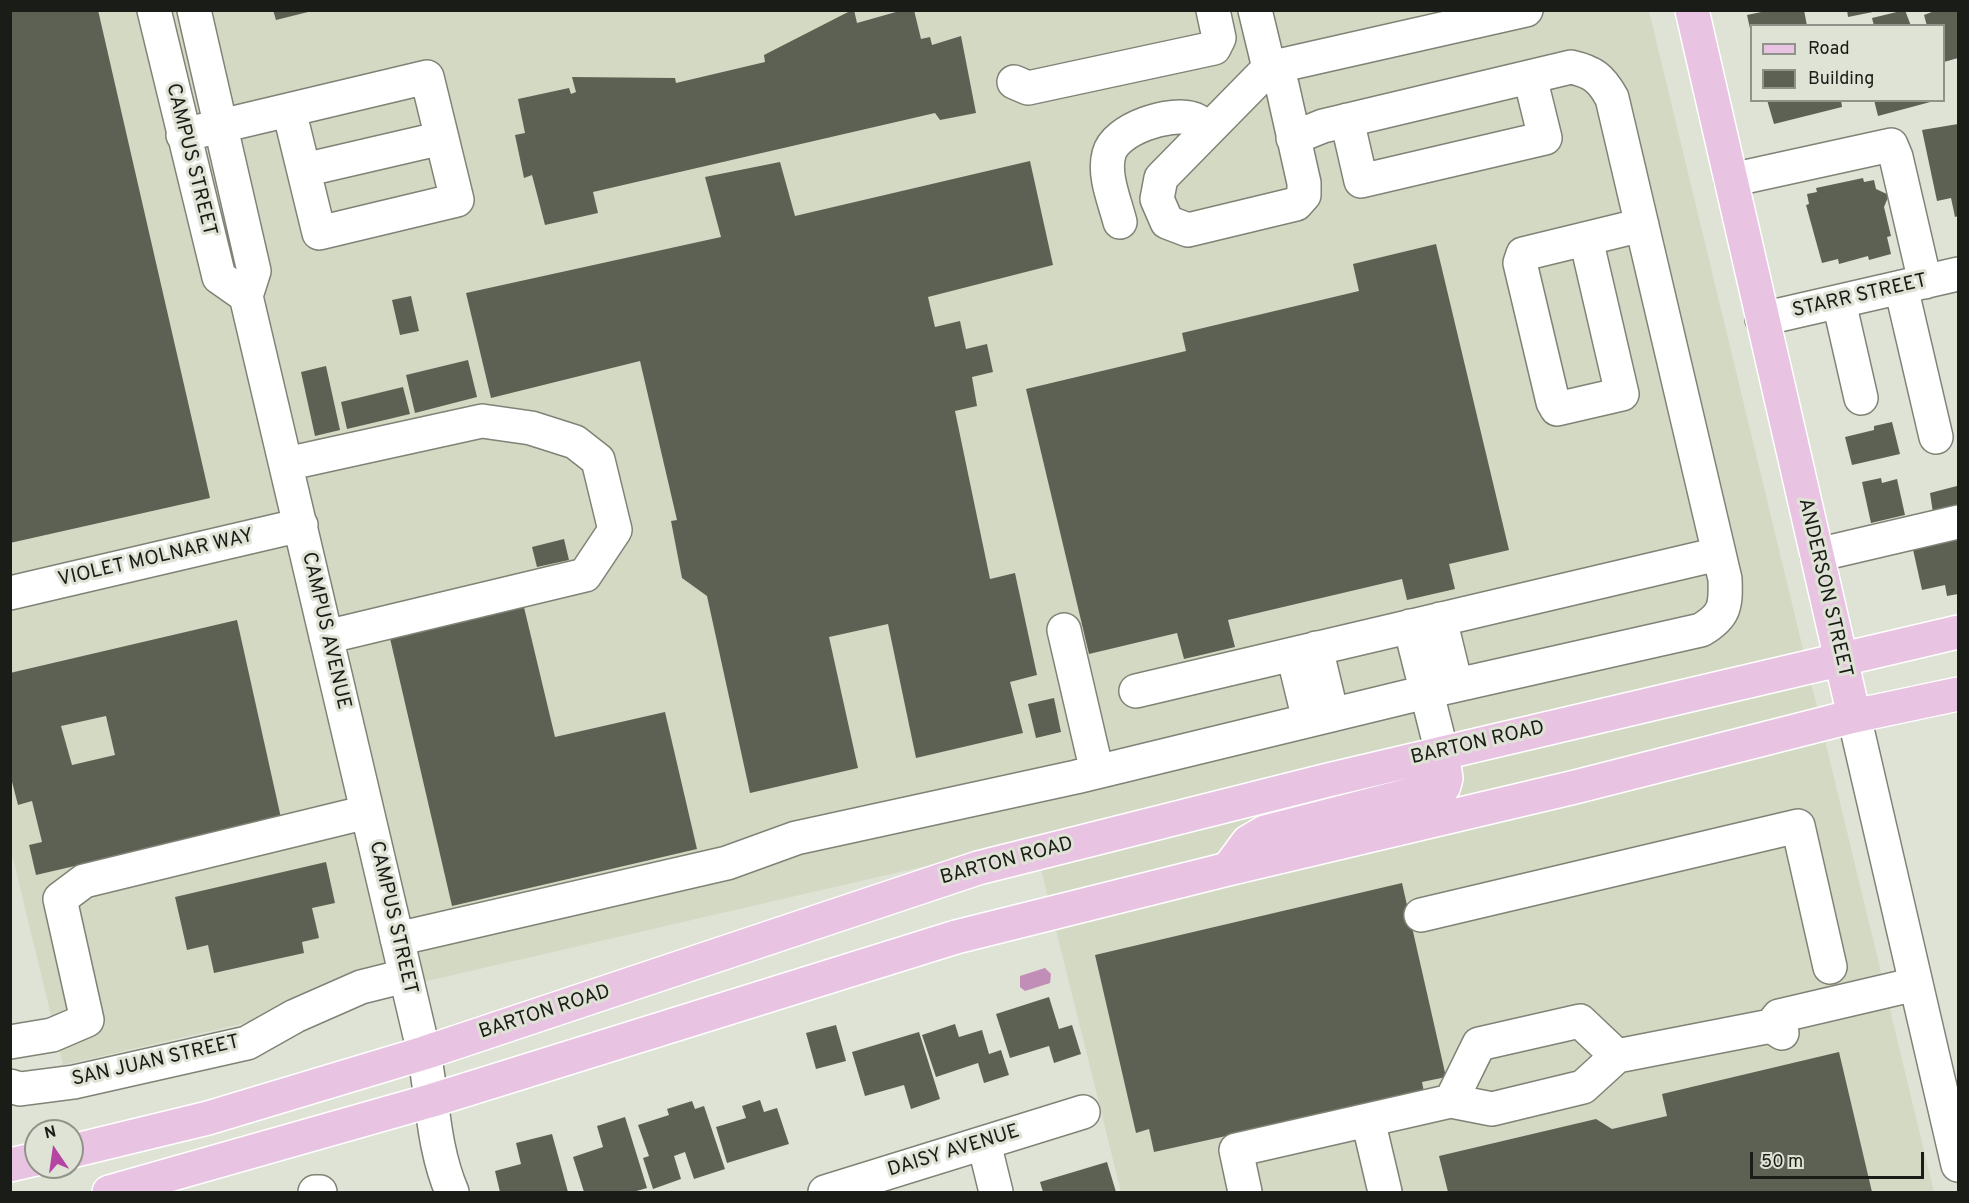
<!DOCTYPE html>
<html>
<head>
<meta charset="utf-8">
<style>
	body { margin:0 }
	#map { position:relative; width:1969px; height:1203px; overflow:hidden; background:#dfe3d5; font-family:Overpass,sans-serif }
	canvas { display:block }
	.frame { position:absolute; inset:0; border:12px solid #1a1c17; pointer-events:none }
	.legend { position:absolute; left:1750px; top:24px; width:195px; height:78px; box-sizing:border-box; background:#dfe3d5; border:2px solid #909389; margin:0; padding:8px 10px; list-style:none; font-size:18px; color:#1a1c17 }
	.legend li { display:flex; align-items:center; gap:12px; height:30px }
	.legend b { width:30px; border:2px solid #909389 }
	.north { position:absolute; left:24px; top:1119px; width:60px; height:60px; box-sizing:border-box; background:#dfe3d5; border:2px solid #909389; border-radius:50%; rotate:347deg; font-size:16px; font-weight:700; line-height:24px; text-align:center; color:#1a1c17 }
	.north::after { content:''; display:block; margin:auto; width:21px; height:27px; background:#b445a3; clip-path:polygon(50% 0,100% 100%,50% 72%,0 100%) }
	.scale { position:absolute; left:1750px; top:1152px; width:174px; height:27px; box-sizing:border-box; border:3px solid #1a1c17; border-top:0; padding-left:8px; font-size:18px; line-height:21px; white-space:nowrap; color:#1a1c17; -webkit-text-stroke:4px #dfe3d5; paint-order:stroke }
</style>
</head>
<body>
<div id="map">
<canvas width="1969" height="1203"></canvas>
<div class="frame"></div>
<ul class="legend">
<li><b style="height:8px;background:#e9c4e2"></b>Road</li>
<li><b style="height:16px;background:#5d6154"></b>Building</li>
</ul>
<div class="north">N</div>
<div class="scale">50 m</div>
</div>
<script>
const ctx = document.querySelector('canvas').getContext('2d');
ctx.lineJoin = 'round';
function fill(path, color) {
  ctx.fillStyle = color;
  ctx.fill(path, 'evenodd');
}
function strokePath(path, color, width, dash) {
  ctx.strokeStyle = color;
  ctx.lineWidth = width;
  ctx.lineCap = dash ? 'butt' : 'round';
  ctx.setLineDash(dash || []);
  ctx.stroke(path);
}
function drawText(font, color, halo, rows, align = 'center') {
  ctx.font = font + ' Overpass,sans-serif';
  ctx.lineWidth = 6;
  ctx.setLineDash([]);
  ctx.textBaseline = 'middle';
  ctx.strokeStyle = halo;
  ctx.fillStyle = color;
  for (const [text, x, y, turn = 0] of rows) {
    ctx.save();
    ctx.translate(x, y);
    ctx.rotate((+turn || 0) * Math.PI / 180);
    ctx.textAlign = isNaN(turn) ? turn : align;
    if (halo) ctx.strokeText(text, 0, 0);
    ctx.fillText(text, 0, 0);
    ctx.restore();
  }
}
fill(new Path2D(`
	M10 11H1649L1934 1192H1121L1034 841 63 1065 10 846Z`), '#d3d9c3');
fill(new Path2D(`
	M1045 968 1051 974 1050 983 1025 991 1020 987V976Z`), '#c18eb7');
fill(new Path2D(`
	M10 10H98L210 498 10 543Z
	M273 10H312V11L276 20Z
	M852 10H854L857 23 903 10H914L921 39 930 37 932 45 961 36 976 113 940 120 935 113 593 192 598 213 545 225 532 175 524 178 515 135 525 133 518 99 569 88 571 94 576 92 572 77 675 78 676 83 765 62 764 55Z
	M1771 10H1804L1807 26H1752L1751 33 1747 15Z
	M1847 10H1873V12L1848 17Z
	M1905 10 1911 26H1874L1872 18Z
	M1937 10H1958V58L1944 62V26H1927L1924 15Z
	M1767 100H1841L1842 107 1774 124Z
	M1874 100H1934V101L1878 116Z
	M1958 124V216L1955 217 1951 198 1937 201 1922 130Z
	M1030 161 1053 265 928 297 935 327 960 321 966 349 987 344 993 372 972 377 977 406 955 411 990 579 1015 573 1037 675 1010 682 1023 733 916 758 888 624 829 637 858 768 750 793 707 596 682 578 671 521 677 520 640 361 491 398 466 293 721 237 705 177 780 162 795 216Z
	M1863 178 1864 182 1874 180 1876 189 1889 195 1884 207 1891 236 1887 237 1891 254 1869 260 1868 256 1839 264 1838 259 1822 263 1806 205 1809 204 1807 194 1817 192 1816 188Z
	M1436 244 1509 550 1449 564 1455 589 1407 600 1402 579 1228 620 1235 647 1184 659 1177 633 1089 654 1026 389 1186 351 1182 333 1359 291 1353 264Z
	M411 296 419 331 400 335 392 300Z
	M468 360 477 397 415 413 406 375Z
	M326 366 340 430 315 436 301 372Z
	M403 387 410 414 347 429 341 402Z
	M1892 422 1900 454 1852 465 1845 437 1874 430V426Z
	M1881 478 1882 483 1897 479 1905 515 1871 523 1862 482Z
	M1957 486 1958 507 1933 513 1930 493Z
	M1958 535V594L1947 596 1945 585 1922 590 1912 545Z
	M564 539 569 560 537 567 532 547Z
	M523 603 555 737 665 712 697 849 452 906 389 634Z
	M237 620 281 818 36 875 29 845 42 842 32 801 18 805 10 774V673ZM106 716 115 755 72 765 61 726Z
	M1054 698 1061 732 1036 738 1028 704Z
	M326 862 335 903 312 908 319 938 302 942 304 953 214 973 208 945 187 950 175 897Z
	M1402 883 1446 1077 1422 1082 1424 1092 1154 1152 1149 1129 1136 1133 1095 955Z
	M1049 997 1059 1029 1072 1025 1081 1054 1054 1063 1049 1046 1010 1058 996 1014Z
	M955 1024 959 1037 982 1030 989 1054 1001 1050 1009 1075 984 1083 978 1063 936 1077 922 1035Z
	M836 1025 846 1061 816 1069 806 1033Z
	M919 1032 940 1099 911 1109 904 1085 865 1096 852 1052Z
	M1839 1052 1872 1192H1448L1439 1156 1596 1119 1612 1129 1667 1116 1662 1094Z
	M760 1100 764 1112 777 1108 789 1144 727 1163 716 1127 746 1118 742 1106Z
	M692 1101 695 1109 704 1106 725 1169 694 1179 685 1152 674 1156 681 1179 653 1189 643 1158 649 1156 638 1125 669 1115 667 1109Z
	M625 1117 647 1188 633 1192H584L573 1157 603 1147 597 1126Z
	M552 1134 568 1192H500L495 1171 521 1164 516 1143Z
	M1107 1162 1116 1192H1043L1040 1182Z`), '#5d6154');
const minor = new Path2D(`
	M154 10 219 277 246 296
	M194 10 254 271 246 296 424 1053C433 1100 433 1148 452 1192
	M1255 10 1269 68 1161 178 1157 199 1167 222 1188 230 1296 204 1304 195V183L1282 85 1269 68 1526 10
	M1014 82 1028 88 1214 48 1219 38 1213 10
	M1347 120 1361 181 1545 138 1530 77
	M183 135 427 77 457 200 319 233 289 110
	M304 170 442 138
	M1731 180 1891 145 1896 157 1925 282
	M1120 222C1115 202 1103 175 1109 154 1115 129 1170 111 1193 119 1198 120 1204 126 1208 128
	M1586 239 1622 394 1557 409 1553 402 1520 263 1523 254 1642 225
	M1901 287 1936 437
	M1839 302 1861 398
	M1762 319 1958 274
	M286 464 482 421 531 428 575 442 598 460 615 530 585 575 326 637
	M1817 555 1958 522
	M10 593 301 525
	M1440 619 1456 685
	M1410 626 1442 753
	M1064 630 1097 772
	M1316 648 1332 715
	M1293 654 1718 554
	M1136 691 1293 654 1309 720
	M1854 716 1958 1165
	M1421 915 1798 826 1830 967
	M397 939 727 863 796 838 1076 777 1426 692 1701 630C1725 616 1726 606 1725 579L1612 98C1601 78 1593 72 1571 67L1323 126 1293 138
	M1782 1033 1771 1026 1779 1016 1916 984
	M10 1042 52 1035 87 1020 60 899 84 881 367 812
	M1617 1056 1771 1026
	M10 1086 20 1089 74 1082 247 1043 295 1016 361 987 405 976
	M1368 1120 1385 1192
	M984 1143 996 1192
	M315 1192H320
	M825 1192 1083 1112
	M1245 1192 1236 1150 1451 1101 1492 1109 1583 1087 1617 1056 1580 1021 1479 1044 1451 1101`);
const major = new Path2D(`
	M1692 10 1854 716
	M1228 869 1248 842 1265 832 1444 786 1446 778 1442 753
	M72 1151 208 1118 424 1053 978 868 1328 780 1958 632
	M10 1165 36 1159
	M109 1192 433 1100 956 937 1228 869 1575 787 1854 716 1958 694`);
strokePath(minor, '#7f8376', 36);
strokePath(major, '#fff', 36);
strokePath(minor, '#fff', 33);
strokePath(major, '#e9c4e2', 33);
drawText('20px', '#1a1c17', '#dfe3d5', [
	["CAMPUS STREET",190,160,76],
	["STARR STREET",1860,297,-13],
	["VIOLET MOLNAR WAY",156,559,-13],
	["ANDERSON STREET",1824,588,77],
	["CAMPUS AVENUE",325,631,77],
	["BARTON ROAD",1478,744,-13],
	["BARTON ROAD",1007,862,-15],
	["CAMPUS STREET",392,918,77],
	["BARTON ROAD",545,1013,-18],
	["SAN JUAN STREET",156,1062,-13],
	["DAISY AVENUE",954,1152,-17]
]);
</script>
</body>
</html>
